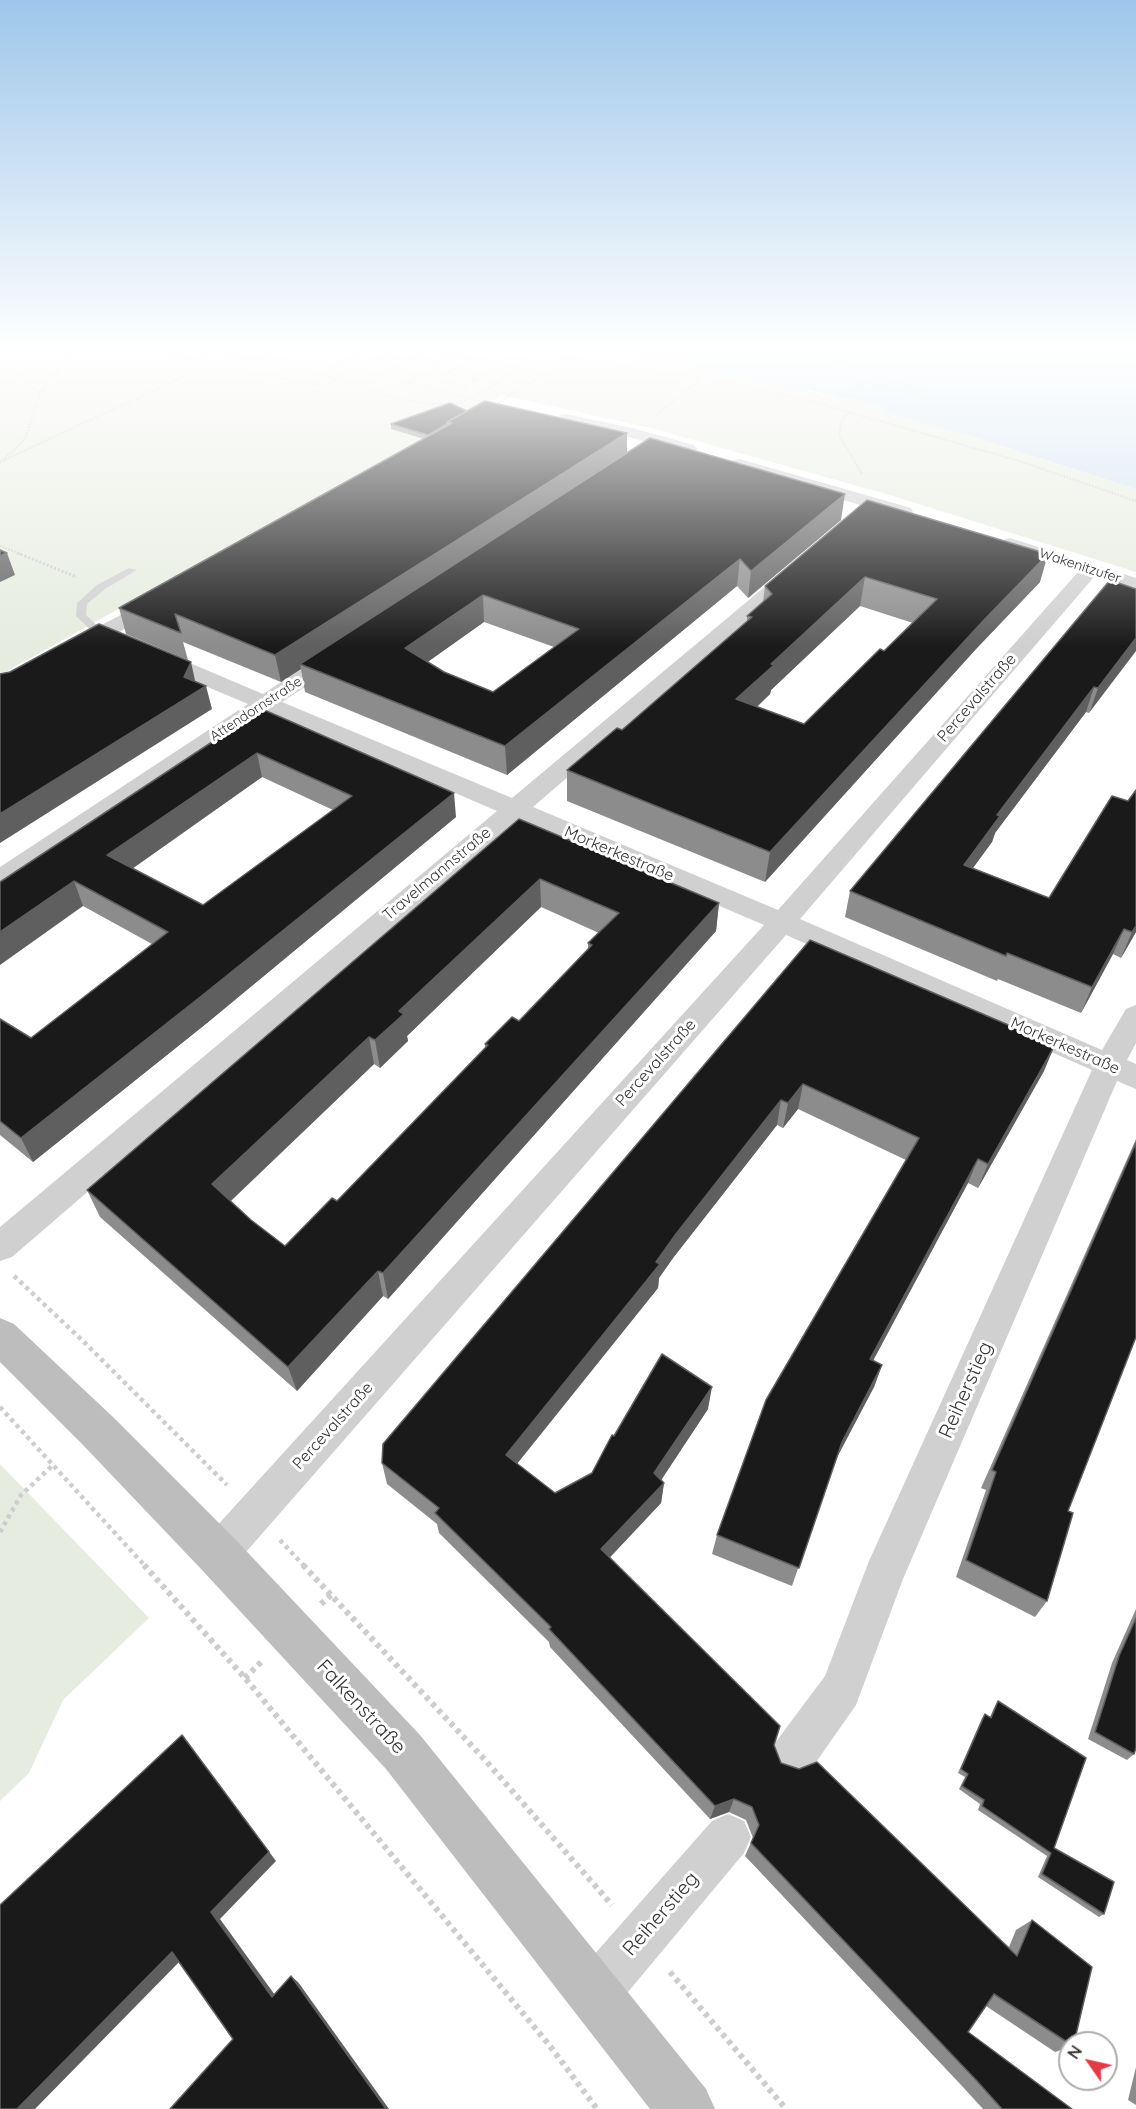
<!DOCTYPE html>
<html>
<head>
<meta charset="utf-8">
<style>
	body { margin:0 }
	#map { position:relative; width:1136px; height:2109px; overflow:hidden; background:#fff; font-family:Quicksand,sans-serif }
	canvas { display:block }
	.north { position:absolute; left:1058px; top:2031px; width:60px; height:60px; box-sizing:border-box; background:#fff; border:2px solid #adadad; border-radius:50%; rotate:304deg; font-size:16px; font-weight:700; line-height:24px; text-align:center; color:#333 }
	.north::after { content:''; display:block; margin:auto; width:21px; height:27px; background:#e63946; clip-path:polygon(50% 0,100% 100%,50% 72%,0 100%) }
</style>
</head>
<body>
<div id="map">
<canvas width="1136" height="2109"></canvas>
<div class="north">N</div>
</div>
<script>
const ctx = document.querySelector('canvas').getContext('2d');
ctx.lineJoin = 'round';
function fill(path, color) {
  ctx.fillStyle = color;
  ctx.fill(path, 'evenodd');
}
function strokePath(path, color, width, dash) {
  ctx.strokeStyle = color;
  ctx.lineWidth = width;
  ctx.lineCap = dash ? 'butt' : 'round';
  ctx.setLineDash(dash || []);
  ctx.stroke(path);
}
function drawText(font, color, halo, rows, align = 'center') {
  ctx.font = font + ' Quicksand,sans-serif';
  ctx.lineWidth = 6;
  ctx.setLineDash([]);
  ctx.textBaseline = 'middle';
  ctx.strokeStyle = halo;
  ctx.fillStyle = color;
  for (const [text, x, y, turn = 0] of rows) {
    ctx.save();
    ctx.translate(x, y);
    ctx.rotate((+turn || 0) * Math.PI / 180);
    ctx.textAlign = isNaN(turn) ? turn : align;
    if (halo) ctx.strokeText(text, 0, 0);
    ctx.fillText(text, 0, 0);
    ctx.restore();
  }
}
fill(new Path2D(`
	M0 352H498L556 361 560 352H625L839 398 844 397 888 408 883 412 968 435 1136 489V572L893 496 651 428 502 395 0 675Z
	M0 1464 149 1618 63 1700 29 1773 0 1801Z`), '#e6ecdf');
fill(new Path2D(`
	M625 352H1136V489L968 435 882 412 887 408 844 397 839 398 809 390 805 392Z`), '#cfe2ee');
strokePath(new Path2D(`
	M162 352 195 360 207 352
	M184 352H194
	M219 352 218 354 248 358 263 357 256 363
	M269 352 263 357 331 366 356 364 364 368 362 371
	M421 352 393 367 465 386 494 370 489 369 493 366 442 352
	M456 352 513 368
	M527 352 724 382 814 402 1019 461 1136 501
	M415 356 486 375
	M377 358 392 357 384 354
	M392 358 425 367
	M834 361 859 367
	M246 362 278 364 336 379 324 386 234 370Z
	M442 363 456 356
	M0 365 21 377 40 393
	M429 365 443 368 434 373 421 369Z
	M519 365 530 367 523 371 513 368Z
	M331 366 367 352
	M362 366 387 352
	M346 367 345 369 349 372 362 371 487 403
	M349 372 336 379C370 388 420 410 455 403 478 398 498 381 517 369
	M449 373 476 380
	M870 375 925 390
	M277 377 289 368
	M437 378 473 359
	M862 381 916 395
	M407 382 421 374
	M839 398 868 377
	M497 405H495L571 358
	M849 412 841 423 839 435 862 474
	M656 415 701 379
	M3 460 25 439 40 393 72 352
	M0 462 185 376
	M0 546 21 554`), '#cdcdcd', 2, [1.5, 1.5]);
strokePath(new Path2D(`
	M17 553 77 577`), '#cdcdcd', 3, [2, 2]);
strokePath(new Path2D(`
	M14 1276 82 1340 227 1485
	M0 1407 146 1567
	M0 1532 21 1495 54 1464
	M280 1540 305 1567`), '#cdcdcd', 4.5, [4, 4]);
strokePath(new Path2D(`
	M144 1565 245 1678 550 2046 597 2109
	M303 1565 486 1761 612 1905
	M321 1604 332 1594
	M245 1678 262 1661
	M670 1972 786 2109`), '#cdcdcd', 6, [4.5, 4.5]);
fill(new Path2D(`
	M129 568 137 570 105 589 87 604 86 615 106 634 97 636 76 616 77 603 97 585Z`), '#d0d0d0');
fill(new Path2D(`
	M566 414 632 428 694 445 697 449 694 453 688 454 629 437 560 423 558 419 560 415Z
	M740 459 911 508 913 512 911 516 904 518 734 468 731 464 734 460Z
	M1010 538 1136 578V590L1094 577 800 919 1102 1050 1126 1009 1136 1005V1043L1127 1060 1136 1064V1089L1117 1081 903 1579 856 1705 807 1775 791 1781 775 1775 769 1759 775 1743 825 1676 869 1561 1092 1070 786 935 232 1568 218 1574 204 1568 198 1554 204 1540 764 925 519 820 12 1257 0 1261V1227L497 811 267 712 9 885 0 888V867L248 704 148 662 145 657 148 652 156 651 164 652 263 694 327 652 335 651 343 652 346 657 343 662 282 702 512 798 786 569H800L803 573 800 577 533 807 778 910 1078 572 1003 548 1000 544 1003 540Z
	M159 595 166 597 169 601 166 605 83 653 75 654 67 653 64 648 67 643Z
	M728 1814 744 1821 751 1837 744 1853 613 2010 595 2017 577 2010 570 1992 577 1974 712 1821Z`), '#d0d0d0');
fill(new Path2D(`
	M0 1318 14 1324 113 1417 234 1538 420 1735 706 2089 715 2109H650L386 1769 202 1570 83 1445 0 1362Z`), '#bdbdbd');
fill(new Path2D(`
	M467 411 627 453 841 520 748 598 737 586 507 775 305 692 301 669 281 682 183 642 188 660 126 634 119 608 424 439 391 429V424ZM484 622 554 647 493 692 444 672 427 662Z
	M867 500 1040 582 976 649 765 882 567 801V770L622 730 747 622V616L763 602 765 586ZM860 606 913 623 884 651 804 724 757 707 770 694 771 690Z
	M1136 589 1089 713 1086 712 995 833 992 842 973 868 1136 932 1121 958 1113 954 1081 1013 998 979 997 981 845 917 850 891Z
	M262 709 456 817 207 1023 33 1162 0 1135V1019L31 1038 152 944 83 906 0 882ZM262 777 333 810 203 905 132 869Z
	M519 819 719 903 716 931 388 1299 383 1296 297 1391 100 1217 87 1190ZM541 907 599 933 588 943V950L519 1021 485 1044V1048L337 1201 285 1246 251 1220 231 1201 374 1064 380 1068 408 1041 407 1036Z
	M810 940 1044 1071 978 1188 968 1183 873 1361 882 1365 874 1387 835 1461 792 1586 712 1554 717 1535 906 1160 798 1109 783 1128 777 1125 673 1258 659 1278 658 1288 517 1464 555 1493 592 1473 614 1436 708 1409 661 1480 664 1483 661 1503 610 1557 774 1745 781 1763 1009 1947 1016 1930 1032 1920 1070 2043V2047L1055 2052 986 2006 968 2032 1072 2109H983L962 2086 745 1856 753 1838 746 1820 729 1812 710 1819 550 1647 549 1642 439 1533 437 1524 387 1484 382 1463Z
	M1136 1139V1337L1068 1511 1047 1601 1035 1617 956 1577 986 1490 981 1488Z
	M1136 1609V1748L1134 1754 1127 1760 1088 1739 1112 1663Z
	M998 1701 1054 1848 1104 1914 1099 1917 1038 1877 1047 1856 978 1810 980 1804 959 1789 965 1777 958 1773 982 1718 985 1714 990 1717 995 1706Z
	M1136 2067V2105L1128 2100Z`), '#8c8c8c');
fill(new Path2D(`
	M447 424V430L429 440 428 435Z
	M627 433V457L300 664 301 669 281 682 275 655Z
	M845 494 841 520 748 598 751 571Z
	M7 553 15 575 0 582V556Z
	M1048 554 1040 582 976 649 765 882 770 852 984 620Z
	M740 559 737 586 507 775 505 746Z
	M865 577 860 606 771 690 770 694 733 729 736 699 771 664Z
	M483 595 484 622 408 676 405 648Z
	M1136 638V651L1089 713 1098 688Z
	M191 662 196 685 206 686 212 709 0 843V814L184 677Z
	M1094 687 1086 712 995 833 992 842 956 891 964 865 997 815Z
	M257 753 262 777 116 880 107 855Z
	M454 793 456 817 207 1023 33 1162 21 1138Z
	M540 879 541 907 407 1036 408 1041 380 1068 375 1040 399 1011Z
	M74 881 83 906 0 965V932Z
	M719 903 716 931 388 1299 383 1273Z
	M1136 926V932L1121 958 1132 932Z
	M1124 929 1113 954 1081 1013 1092 987Z
	M369 1037 374 1064 221 1210 212 1184Z
	M1055 1045 1044 1071 978 1188 988 1164Z
	M803 1084 798 1109 783 1128 788 1103Z
	M781 1100 777 1125 673 1258 659 1278 658 1288 507 1476 506 1455 656 1262 676 1234Z
	M978 1159 968 1183 862 1381 870 1359Z
	M378 1271 383 1296 297 1391 288 1367Z
	M882 1365 874 1387 834 1463 842 1442Z
	M712 1387 708 1409 652 1494 654 1473Z
	M664 1483 661 1503 600 1568 601 1549Z
	M182 1735 276 1861 220 1919 280 2002 272 1997 211 1912Z
	M734 1799 729 1812 710 1819 715 1806Z
	M172 1952 182 1959 35 2109H17Z
	M291 1976 298 1982 389 2109H386Z`), '#5f5f5f');
const building = new Path2D(`
	M485 401 627 433 275 655 175 614 181 633 119 608 452 423 447 422Z
	M450 403 467 411 447 422V424L428 435 391 424Z
	M650 438 845 494 751 571 740 559 505 746 300 664ZM483 595 579 629 493 692 444 672 405 648Z
	M867 500 1048 554 984 620 770 852 567 770 617 728 622 730 752 617 747 616 772 594 765 586ZM865 577 937 599 884 651 880 649 804 724 736 699 774 665 771 664Z
	M0 550 7 553 0 556Z
	M1110 580 1136 589V638L1098 688 1094 687 997 815 1000 816 964 865 1049 898 1112 796 1128 801 1136 790V926L1132 932 1124 929 1092 987 1007 953 1006 956 850 891Z
	M99 624 191 662 184 677 206 686 0 814V674L10 672Z
	M262 709 454 793 199 998 21 1138 0 1121V1019L31 1038 168 932 74 881 0 932V882ZM257 753 352 796 203 905 107 855Z
	M519 819 719 903 383 1273 378 1271 288 1367 87 1190ZM540 879 619 913 588 943 592 945 519 1021 512 1017 485 1044 488 1045 337 1201 332 1198 285 1246 251 1220 212 1184 369 1037 375 1040 404 1014 399 1011Z
	M810 940 1055 1045 988 1164 978 1159 870 1359 882 1365 842 1442 799 1568 717 1535 766 1400 919 1138 803 1084 788 1103 781 1100 676 1234 656 1262 660 1264 506 1455 555 1493 592 1473 612 1435 614 1436 662 1354 712 1387 654 1473 664 1483 601 1549 780 1726 774 1745 781 1763 799 1769 817 1762 1017 1956 1032 1920 1092 1967 1074 2043 1070 2044 994 1994 968 2032 1072 2109H1002L977 2081 751 1843 759 1825 752 1807 734 1799 715 1806 549 1629 551 1627 435 1513 439 1508 382 1463 383 1444Z
	M1136 1143V1337L1068 1511 1073 1513 1047 1601 966 1560 996 1472 992 1470Z
	M1136 1618V1748L1134 1754 1095 1732 1119 1656Z
	M998 1701 1086 1758 1054 1848 1114 1882 1104 1914 1042 1874 1051 1853 982 1806 984 1800 962 1786 968 1774 961 1769 985 1714 991 1718Z
	M182 1735 269 1852 211 1912 272 1997 291 1976 386 2109H170L233 2039 172 1952 17 2109H0V1905Z`);
fill(building, '#1a1a1a');
strokePath(building, '#5f5f5f', 1.5);
const sky = ctx.createLinearGradient(0, 0, 0, 647);
sky.addColorStop(0, '#9ec6ea');
sky.addColorStop(0.54, '#fff');
sky.addColorStop(1, '#ffffff00');
ctx.fillStyle = sky;
ctx.fillRect(0, 0, 1136, 647);
drawText('14px', '#333', '#fff', [
	["Wakenitzufer",1080,566,18],
	["Attendornstraße",256,709,-33]
]);
drawText('16px', '#333', '#fff', [
	["Percevalstraße",977,698,-49],
	["Morkerkestraße",619,854,23],
	["Travelmannstraße",437,874,-40],
	["Morkerkestraße",1065,1046,24],
	["Percevalstraße",656,1063,-48],
	["Percevalstraße",333,1426,-48]
]);
drawText('20px', '#333', '#fff', [
	["Reiherstieg",966,1390,-66],
	["Falkenstraße",361,1707,47],
	["Reiherstieg",661,1914,-49]
]);
</script>
</body>
</html>
